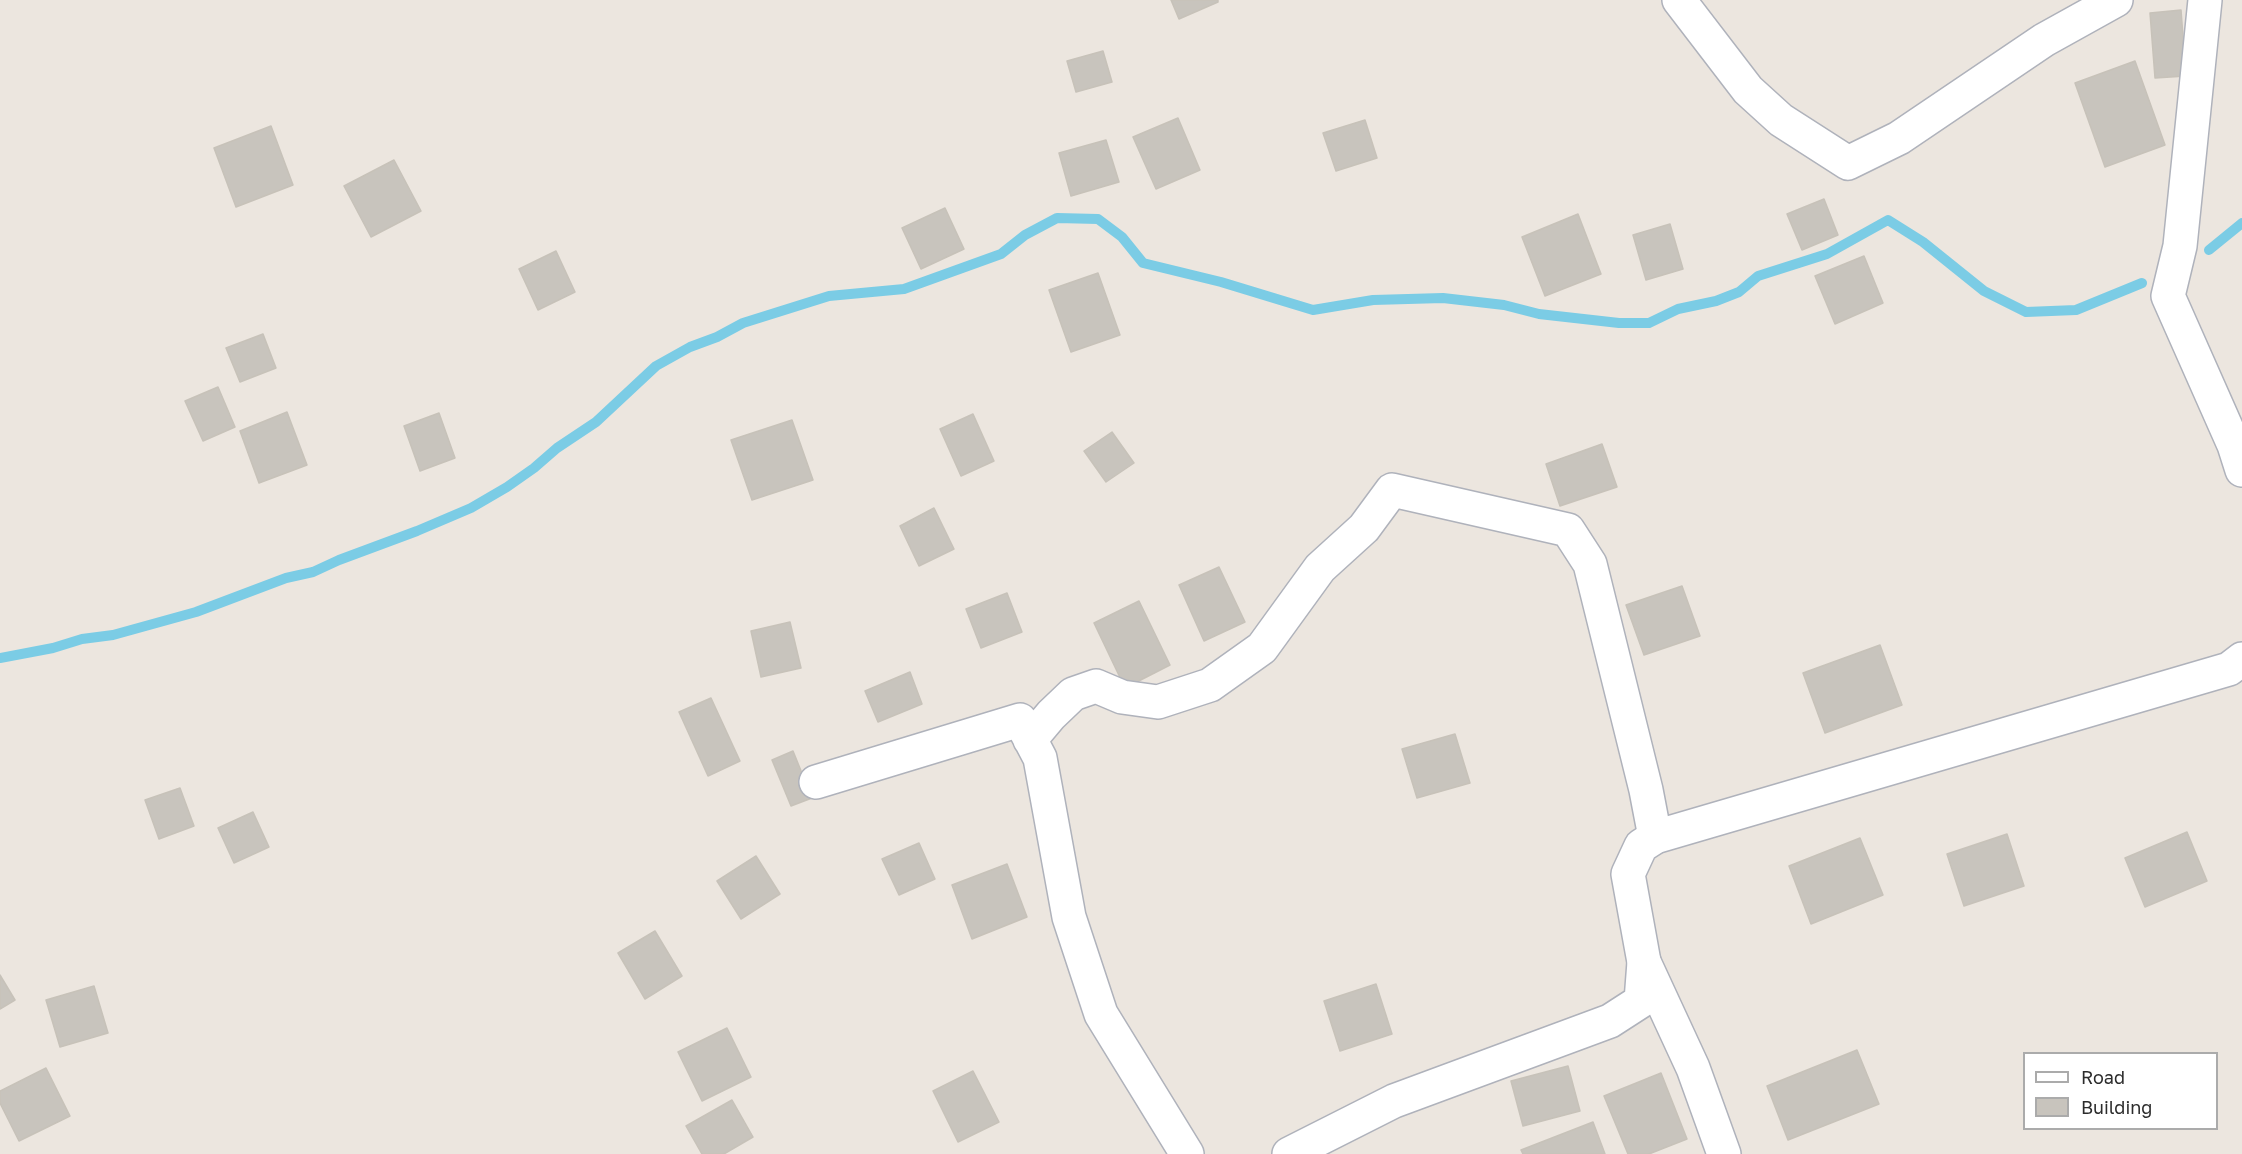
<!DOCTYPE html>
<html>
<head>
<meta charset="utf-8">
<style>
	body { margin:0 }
	#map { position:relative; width:2242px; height:1154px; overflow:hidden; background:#ece6df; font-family:"Golos Text",sans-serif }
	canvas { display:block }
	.legend { position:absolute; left:2023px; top:1052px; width:195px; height:78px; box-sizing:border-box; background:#fff; border:2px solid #ababab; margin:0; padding:8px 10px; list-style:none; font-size:18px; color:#2c2c2c }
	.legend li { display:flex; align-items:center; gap:12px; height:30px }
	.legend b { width:30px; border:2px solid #ababab }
</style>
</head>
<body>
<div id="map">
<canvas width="2242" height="1154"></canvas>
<ul class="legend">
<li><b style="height:8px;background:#fff"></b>Road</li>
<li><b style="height:16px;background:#c8c4bd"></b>Building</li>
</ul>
</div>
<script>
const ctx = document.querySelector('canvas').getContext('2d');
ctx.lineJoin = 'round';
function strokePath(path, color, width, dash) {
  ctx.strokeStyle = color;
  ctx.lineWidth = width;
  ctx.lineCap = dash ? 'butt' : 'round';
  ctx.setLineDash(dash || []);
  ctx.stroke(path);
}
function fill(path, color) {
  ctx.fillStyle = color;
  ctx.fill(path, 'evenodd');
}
strokePath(new Path2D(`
	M2209 250 2242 223
	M0 658 53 648 82 639 113 635 196 612 286 578 313 572 339 560 417 531 471 508 507 487 534 468 557 448 596 422 656 366 690 347 717 337 743 323 829 296 904 289 1001 254 1025 235 1057 218 1098 219 1122 237 1143 263 1221 282 1313 310 1373 300 1443 298 1504 305 1539 314 1619 323H1649L1678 309 1716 301 1739 292 1758 276 1827 254 1888 220 1923 242 1984 291 2026 312 2076 310 2142 283`), '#7bcce5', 10);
const building = new Path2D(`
	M1171 0H1218V2L1179 19Z
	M2181 10 2186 76 2155 78 2150 13Z
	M1103 51 1112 82 1076 92 1067 61Z
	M2135 61 2165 145 2105 167 2075 83Z
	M1178 118 1200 170 1156 189 1133 137Z
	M1365 120 1377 158 1336 171 1323 133Z
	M271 126 293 185 236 207 214 148Z
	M1106 140 1119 182 1071 196 1059 153Z
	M394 160 421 211 371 237 344 186Z
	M1824 199 1838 235 1802 250 1787 214Z
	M945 208 964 249 921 269 902 228Z
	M1578 214 1601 274 1545 296 1522 237Z
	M1670 224 1683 269 1646 280 1633 235Z
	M556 251 575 292 538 310 519 269Z
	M1864 256 1883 303 1835 324 1815 276Z
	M1098 273 1120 335 1071 352 1049 290Z
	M263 334 276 368 240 382 226 348Z
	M218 387 235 427 203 441 185 401Z
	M287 412 307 465 259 483 240 431Z
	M439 413 455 458 420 471 404 426Z
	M973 414 994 461 961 476 940 429Z
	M792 420 813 480 752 500 731 440Z
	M1112 432 1134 463 1106 482 1084 451Z
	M1602 444 1617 487 1560 506 1546 464Z
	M934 508 954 549 919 566 900 526Z
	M1219 567 1245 622 1204 641 1179 585Z
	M1682 586 1700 636 1644 655 1626 605Z
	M1007 593 1022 632 981 648 966 609Z
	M1139 601 1170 665 1125 688 1094 623Z
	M790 622 801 668 761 677 751 631Z
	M1880 645 1902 705 1825 733 1803 673Z
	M910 672 922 704 878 722 865 691Z
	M711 698 740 761 708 776 679 712Z
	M1455 734 1470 783 1417 798 1402 749Z
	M793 751 812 798 791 806 772 760Z
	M180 788 194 826 159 839 145 800Z
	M253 812 269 847 234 863 218 828Z
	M2187 832 2207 881 2145 907 2125 858Z
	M2007 834 2024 886 1964 906 1947 854Z
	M1860 838 1883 895 1811 924 1789 866Z
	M919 843 935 879 899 895 882 859Z
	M756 856 780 894 741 919 717 881Z
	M1007 864 1027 917 972 939 952 885Z
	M655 931 682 976 645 999 618 953Z
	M0 975 15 1000 0 1009Z
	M1376 984 1392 1034 1340 1051 1324 1001Z
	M94 986 108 1033 60 1047 46 1000Z
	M727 1028 751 1077 702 1101 678 1052Z
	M1857 1050 1879 1104 1788 1140 1767 1086Z
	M1568 1066 1580 1111 1523 1126 1511 1081Z
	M46 1068 70 1116 19 1141 0 1103V1091Z
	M973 1071 999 1122 958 1142 933 1091Z
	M1661 1073 1687 1139 1649 1154H1628L1604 1096Z
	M732 1100 753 1137 724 1154H702L686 1126Z
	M1593 1122 1605 1154H1523L1521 1150Z`);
fill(building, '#c8c4bd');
strokePath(building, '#c7c2b9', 1.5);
const minor = new Path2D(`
	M1679 0 1748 90 1781 120 1848 163 1899 138 2044 40 2116 0
	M1030 740 1051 715 1073 694 1096 686 1122 697 1158 702 1210 685 1262 648 1320 568 1364 528 1392 490 1568 530 1590 564 1646 790 1655 837
	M816 782 1020 720 1040 758 1069 917 1101 1014 1187 1154
	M1644 962 1693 1068 1724 1154`);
const tertiary = new Path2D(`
	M2205 0 2180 246 2168 296 2234 445 2242 470
	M1289 1154 1394 1101 1610 1021 1641 1001 1644 962 1628 874 1641 846 1655 837 2229 669 2242 659`);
strokePath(minor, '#afb2bb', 36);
strokePath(tertiary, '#afb2bb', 36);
strokePath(minor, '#fff', 33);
strokePath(tertiary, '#fff', 33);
</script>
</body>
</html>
